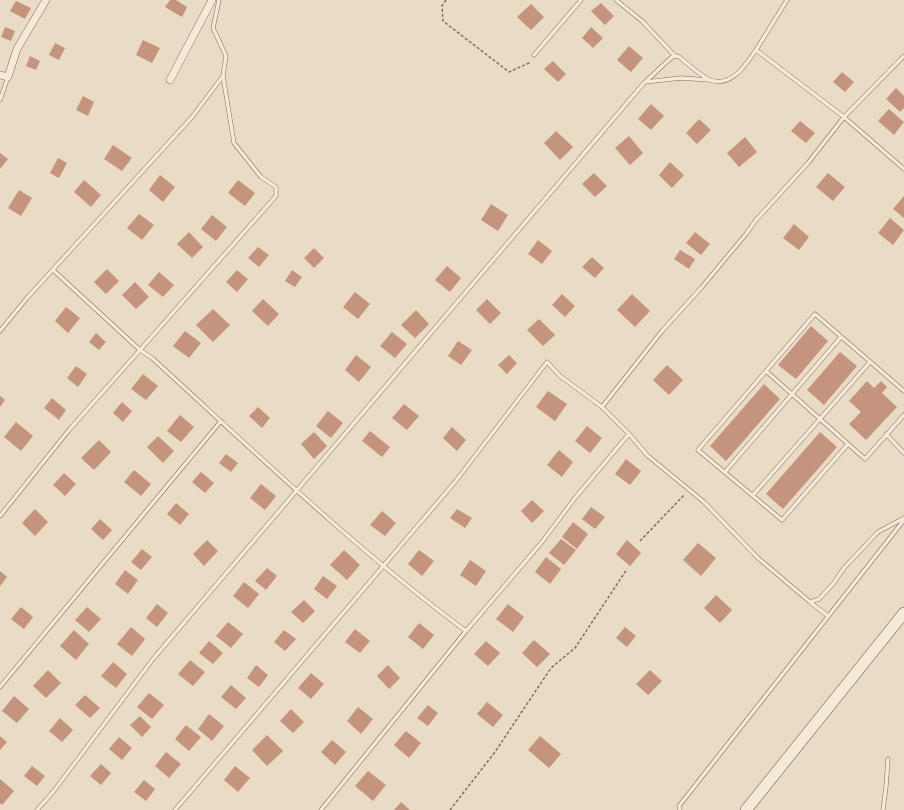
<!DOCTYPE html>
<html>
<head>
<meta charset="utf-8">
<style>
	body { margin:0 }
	canvas { display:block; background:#eadbc4 }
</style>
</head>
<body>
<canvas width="904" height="810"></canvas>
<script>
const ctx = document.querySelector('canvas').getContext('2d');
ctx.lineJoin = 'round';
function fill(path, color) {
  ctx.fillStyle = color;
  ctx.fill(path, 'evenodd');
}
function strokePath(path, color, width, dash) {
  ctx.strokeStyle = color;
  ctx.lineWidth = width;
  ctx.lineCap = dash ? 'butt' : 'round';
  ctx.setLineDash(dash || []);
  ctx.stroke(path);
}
fill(new Path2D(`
	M170 0H176L187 7 182 17 165 7Z
	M16 1 31 8 25 19 10 11Z
	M601 3 614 16 605 25 591 11Z
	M531 4 544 17 531 30 517 17Z
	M5 27 15 31 11 41 1 37Z
	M591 27 603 38 593 48 582 38Z
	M143 40 160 48 152 63 136 55Z
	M55 43 65 48 59 60 49 55Z
	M629 46 643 58 631 72 617 60Z
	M30 56 40 61 36 70 26 66Z
	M553 61 566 74 558 82 544 69Z
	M842 72 854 82 845 92 833 82Z
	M896 88 904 96V108L900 112 886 99Z
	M83 96 94 102 88 116 76 110Z
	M651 104 664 116 651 130 638 119Z
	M889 109 904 122 894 135 878 121Z
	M699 119 711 130 697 144 686 133Z
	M800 121 815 133 806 143 791 131Z
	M556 131 573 147 560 160 544 143Z
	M629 136 643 153 630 165 615 148Z
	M745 137 757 152 739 167 727 153Z
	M113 145 132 158 122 171 104 159Z
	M0 153 8 159 0 169Z
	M58 158 67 163 59 178 50 173Z
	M670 162 684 175 672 188 659 175Z
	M594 173 607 186 595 197 582 184Z
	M828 173 845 187 833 201 816 187Z
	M160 175 175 187 163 202 149 190Z
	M84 180 101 195 91 207 74 192Z
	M238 180 255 193 245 206 228 193Z
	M19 190 32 198 21 216 8 208Z
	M904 196V218L893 209Z
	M491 204 508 215 498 231 481 220Z
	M139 214 154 225 142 240 127 228Z
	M212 215 227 227 216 241 201 229Z
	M890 218 904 230 893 245 878 233Z
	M794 224 809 237 799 250 783 238Z
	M189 232 203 247 192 258 177 244Z
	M695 232 710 244 701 255 686 243Z
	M538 240 552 251 542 264 528 254Z
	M258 247 269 255 259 267 248 258Z
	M314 248 324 258 314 268 304 258Z
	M680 250 695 259 689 269 674 259Z
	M592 257 604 268 595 278 582 267Z
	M447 266 461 278 450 292 435 280Z
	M107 269 119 281 106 294 94 282Z
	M237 270 248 279 237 292 226 282Z
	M292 270 302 277 295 287 285 281Z
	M159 272 174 285 163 297 148 285Z
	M135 282 149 297 136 309 122 295Z
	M355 292 370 304 358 319 343 307Z
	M562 294 575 306 565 317 552 305Z
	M632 294 650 311 635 327 617 310Z
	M263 299 279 314 268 326 252 311Z
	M487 299 501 313 490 324 476 310Z
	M66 307 80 318 68 333 55 321Z
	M213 309 230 325 213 342 196 325Z
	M416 310 429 324 415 338 401 325Z
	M539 319 555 335 543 346 527 330Z
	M811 326 828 341 796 379 778 365Z
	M185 331 201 343 189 358 173 346Z
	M392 332 407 344 395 358 380 346Z
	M96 333 106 342 99 350 89 342Z
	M458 341 472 350 461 365 448 356Z
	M840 352 857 366 824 405 807 390Z
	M356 355 371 367 359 382 345 370Z
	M509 355 517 363 507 374 498 365Z
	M667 365 683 380 669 395 653 380Z
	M76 366 87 374 78 387 67 378Z
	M143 374 158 386 146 400 131 389Z
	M867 381 874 388 881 381 887 387 882 393 897 407 866 440 849 424 861 412 849 401Z
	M764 384 780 399 726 461 710 446Z
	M548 391 567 404 555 421 536 407Z
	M0 396 5 400 0 407Z
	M52 398 66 410 59 420 44 408Z
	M122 402 132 411 123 422 113 413Z
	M404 404 419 416 407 430 392 418Z
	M258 407 270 418 262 428 249 416Z
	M328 411 343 423 331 438 316 426Z
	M180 415 194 427 181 442 167 431Z
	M16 422 33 436 21 451 4 437Z
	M587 426 602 438 590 453 575 441Z
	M452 427 466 440 457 451 443 438Z
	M370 431 390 447 382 457 362 441Z
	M314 432 327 446 314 459 301 444Z
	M820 432 837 447 783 509 766 494Z
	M158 436 174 451 163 463 147 447Z
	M99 440 111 452 94 470 81 458Z
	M559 450 573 462 562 477 547 465Z
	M226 454 238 463 231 472 219 463Z
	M626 459 641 471 630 485 615 474Z
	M134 470 151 484 141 496 124 482Z
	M201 472 214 483 205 493 192 482Z
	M64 473 76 484 65 496 53 485Z
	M261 484 276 496 265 510 250 498Z
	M532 500 544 511 532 523 521 511Z
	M176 503 189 514 180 525 167 514Z
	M591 507 605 517 595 529 582 519Z
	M35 509 48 522 35 536 22 523Z
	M457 509 472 518 465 528 450 518Z
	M382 511 396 523 385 536 370 525Z
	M100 519 112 530 103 540 91 529Z
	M573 522 588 534 577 549 562 537Z
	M561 539 576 550 564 565 549 553Z
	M207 540 218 551 204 566 193 554Z
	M627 540 641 553 630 566 616 554Z
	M698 543 716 558 701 576 683 560Z
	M142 549 152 557 141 570 131 562Z
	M344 550 360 565 347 580 330 565Z
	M419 550 434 561 422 576 408 564Z
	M546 557 561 569 550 584 535 572Z
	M470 560 486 571 476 586 460 575Z
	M267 568 277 576 266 590 255 581Z
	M125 570 138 580 128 594 115 584Z
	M0 571 7 577 0 586Z
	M323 576 337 586 327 599 314 589Z
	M244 582 259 594 248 608 233 596Z
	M716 595 732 610 720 623 704 608Z
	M304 600 315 611 303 623 291 612Z
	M157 604 168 613 157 627 146 618Z
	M508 604 524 617 513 632 496 619Z
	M21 607 33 617 24 629 11 619Z
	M87 607 101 619 89 632 75 620Z
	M228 622 243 634 231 648 216 636Z
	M419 623 434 635 423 649 408 637Z
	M131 627 145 639 132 656 117 644Z
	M625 627 636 636 627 647 616 638Z
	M355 629 370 641 360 653 345 642Z
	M74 630 89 644 76 660 60 646Z
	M284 630 296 639 285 651 274 642Z
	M534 640 550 654 537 667 522 653Z
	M209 641 223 653 213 664 199 653Z
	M486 641 500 653 488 666 474 654Z
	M190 660 205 672 193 686 178 674Z
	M113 662 127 674 116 688 101 676Z
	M256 665 268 675 259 687 247 678Z
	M388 665 400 678 389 689 377 676Z
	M48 670 61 683 46 698 33 686Z
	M650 670 662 681 648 695 636 684Z
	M311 673 324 684 311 699 298 688Z
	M231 685 246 698 236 709 221 697Z
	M149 693 164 705 152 719 137 707Z
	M85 695 100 708 90 718 75 705Z
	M14 696 29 709 17 723 2 711Z
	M487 702 503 715 493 727 477 714Z
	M428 705 438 713 428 726 417 718Z
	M358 707 373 719 361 734 347 721Z
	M291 709 304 722 293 733 280 721Z
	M209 714 224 726 212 741 198 729Z
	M140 716 151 727 142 737 130 725Z
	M60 718 73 730 62 742 49 731Z
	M186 725 201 737 189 751 175 739Z
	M406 731 421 743 409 758 394 745Z
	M267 735 283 751 267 766 252 750Z
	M0 736 7 742 0 750Z
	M540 736 561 754 549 768 528 750Z
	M119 737 132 748 122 760 109 749Z
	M332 740 346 752 335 765 321 752Z
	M166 752 181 764 169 778 155 766Z
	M101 764 111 773 101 785 90 776Z
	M32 766 45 776 37 786 24 776Z
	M235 766 250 778 238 792 224 780Z
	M368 771 386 785 373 801 355 786Z
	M0 779 14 791 2 805 0 803Z
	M144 780 155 789 146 801 134 792Z
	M401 802 410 810H394Z`), '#c4947e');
const service = new Path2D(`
	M616 0 642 21 675 56
	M756 50 787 0
	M534 55 581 0
	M645 82 681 78 709 80
	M0 100 8 77
	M53 270 140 350 276 196V187L261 177 234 143 223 76
	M0 331 27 298 192 117 223 76 226 56 213 28 219 0
	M766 371 698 450 782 520 848 444
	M904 391 815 314 766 371 865 459 904 415
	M602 407 662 331 701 288 746 234 756 220 808 163 844 117 904 56
	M629 434 648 456 704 502 758 558 810 602 819 599 833 584 844 568 878 532 904 518
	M886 434 904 453
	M725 472 841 337
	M753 495 870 362
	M0 516 69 430 140 350 152 358C254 451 354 548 466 631
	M810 602 828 616
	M0 687 221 421
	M37 810 53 792 153 659 644 83 672 57 678 56C684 61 704 78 710 80 732 88 746 64 756 50L844 117 904 169
	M175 810 455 482 547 362 560 376 602 407 629 434 575 498 542 542 466 631 321 810
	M680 810 679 806 904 520
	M883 810 886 787 888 759`);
const minor = new Path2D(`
	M0 75 8 77 17 49 46 0
	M170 80 212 0`);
const secondary = new Path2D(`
	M746 810 904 613`);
strokePath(service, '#836d5c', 4.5);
strokePath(minor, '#836d5c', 8);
strokePath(secondary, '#644e3f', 12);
strokePath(new Path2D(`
	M446 0 442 6 443 21 509 72 529 63 530 61
	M640 541 685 494
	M450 810 495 752 551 668 575 648 627 569`), '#836d5c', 1.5, [3, 2]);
strokePath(service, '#f5e9d7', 3.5);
strokePath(minor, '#f5e9d7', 7);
strokePath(secondary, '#f5e9d7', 11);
</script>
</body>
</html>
